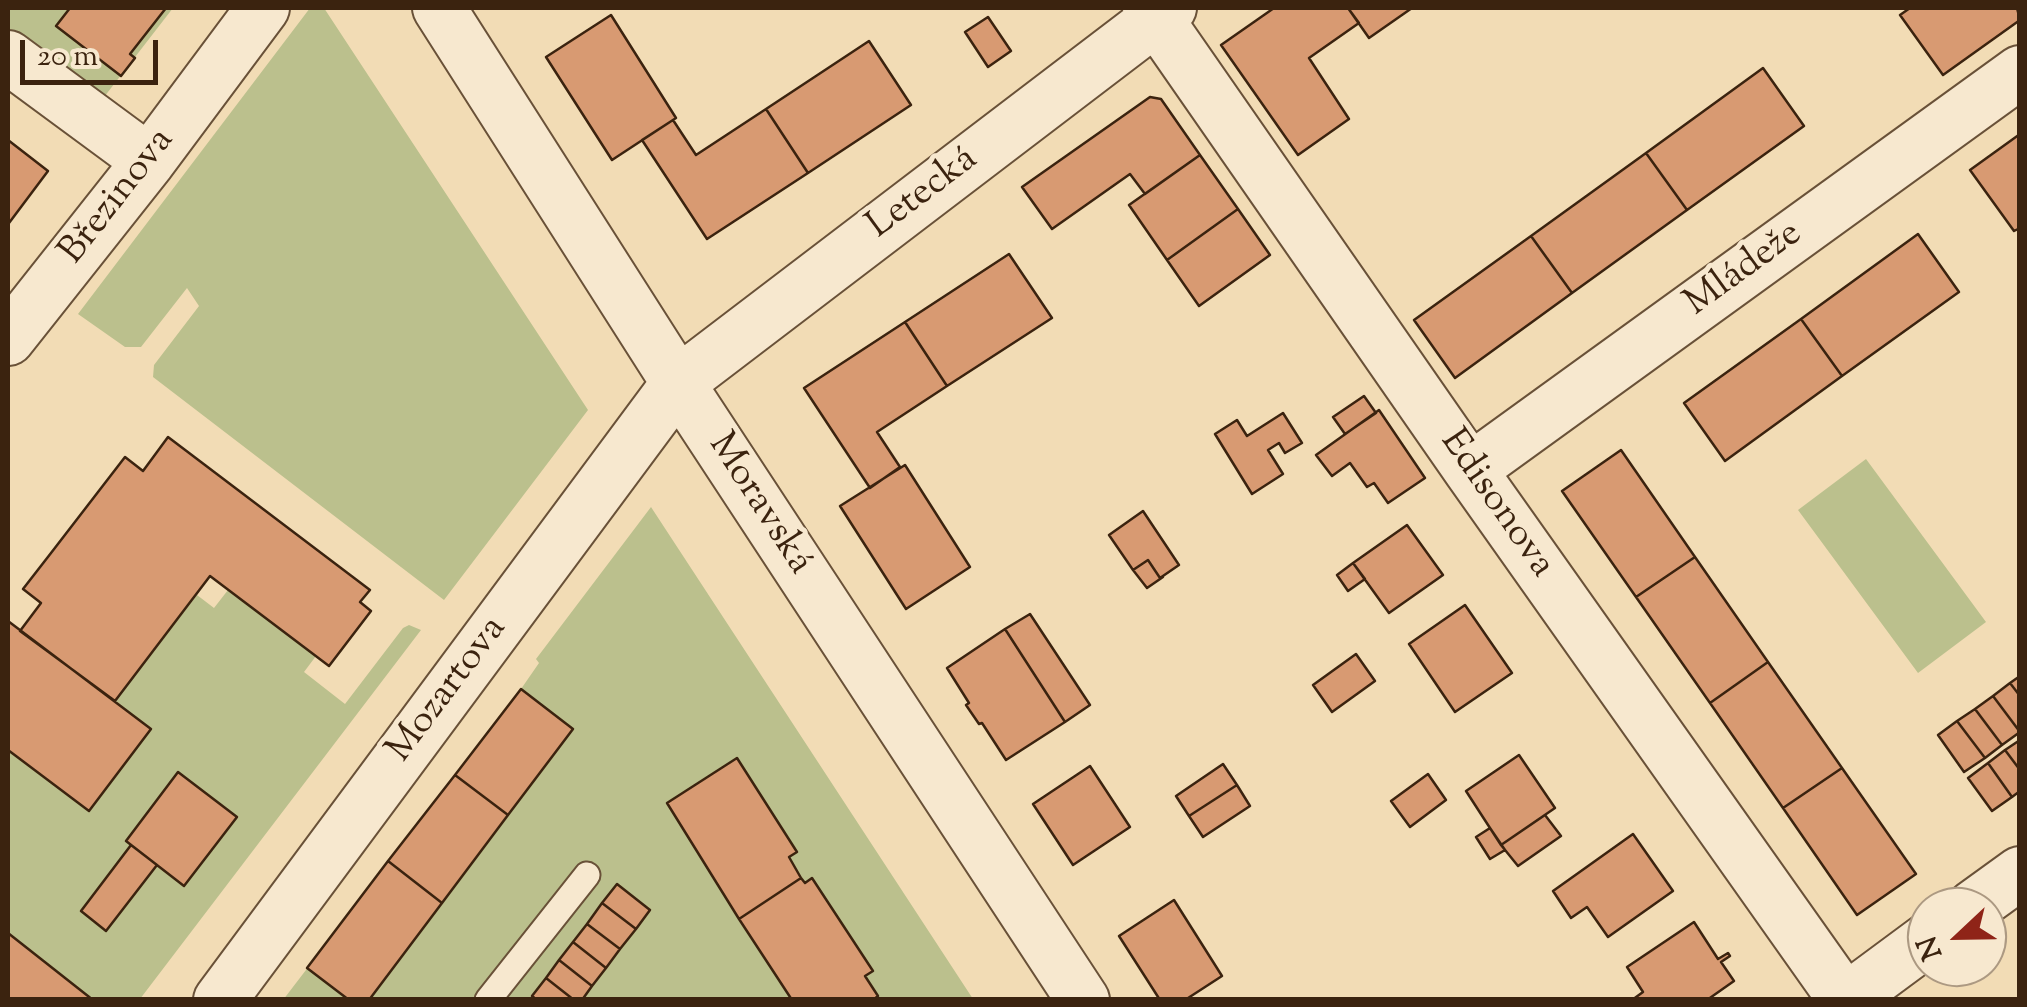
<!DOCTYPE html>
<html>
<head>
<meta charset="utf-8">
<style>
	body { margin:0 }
	#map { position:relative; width:2027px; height:1007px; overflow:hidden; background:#f2dcb5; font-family:"Sorts Mill Goudy",serif }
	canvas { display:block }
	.frame { position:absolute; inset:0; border:10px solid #3b230f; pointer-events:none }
	.north { position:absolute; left:1907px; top:887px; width:100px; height:100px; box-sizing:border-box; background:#f7e8cf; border:2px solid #ac9982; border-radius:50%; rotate:248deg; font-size:28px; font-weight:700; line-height:40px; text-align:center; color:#3b230f }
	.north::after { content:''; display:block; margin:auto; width:35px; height:45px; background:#8f2418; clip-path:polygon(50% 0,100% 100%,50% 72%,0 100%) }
	.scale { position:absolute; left:20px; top:40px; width:138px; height:45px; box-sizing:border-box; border:5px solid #3b230f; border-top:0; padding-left:12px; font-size:30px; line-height:35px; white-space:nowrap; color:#3b230f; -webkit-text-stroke:8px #f7e8cf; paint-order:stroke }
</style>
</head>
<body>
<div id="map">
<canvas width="2027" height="1007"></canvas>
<div class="frame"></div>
<div class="north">N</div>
<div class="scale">20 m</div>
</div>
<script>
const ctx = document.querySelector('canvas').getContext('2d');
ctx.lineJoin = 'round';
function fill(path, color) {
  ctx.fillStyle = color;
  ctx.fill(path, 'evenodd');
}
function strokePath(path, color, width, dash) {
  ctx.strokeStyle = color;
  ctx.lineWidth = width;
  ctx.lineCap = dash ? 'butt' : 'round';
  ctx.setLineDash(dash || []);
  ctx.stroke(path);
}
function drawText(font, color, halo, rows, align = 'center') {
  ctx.font = font + ' "Sorts Mill Goudy",serif';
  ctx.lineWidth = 10;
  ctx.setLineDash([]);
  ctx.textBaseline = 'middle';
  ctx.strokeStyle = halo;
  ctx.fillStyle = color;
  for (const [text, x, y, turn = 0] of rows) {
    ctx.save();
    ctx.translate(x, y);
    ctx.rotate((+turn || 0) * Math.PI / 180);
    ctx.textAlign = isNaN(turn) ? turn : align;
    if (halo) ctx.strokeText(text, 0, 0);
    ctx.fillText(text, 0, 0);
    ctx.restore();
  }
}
fill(new Path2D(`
	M8 8H173L101 101 8 29Z
	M310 8H324L588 410 444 600 153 377 154 365 199 306 187 288 141 347H125L78 314Z
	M1866 459 1986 622 1918 673 1798 510Z
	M651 507 973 999 283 1000 521 689 539 663 536 659Z
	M228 590 316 656 304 672 345 704 403 628 409 625 421 630 140 999H8V750L90 811 151 729 115 701 197 595 214 608Z`), '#bbc08d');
const building = new Path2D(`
	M70 8H166L130 54 135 58 121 76 56 26Z
	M1274 8H1348L1359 23 1309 58 1349 119 1298 155 1221 45Z
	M1348 8H1412L1369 38Z
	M1910 8H2017L2020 20 1943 75 1900 15Z
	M611 15 676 118 612 160 546 57Z
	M988 17 1011 51 988 67 965 32Z
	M869 41 911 105 808 173 766 109Z
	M1763 68 1804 126 1687 210 1646 153Z
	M1150 97 1161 99 1200 155 1145 194 1130 174 1052 229 1022 187Z
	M766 109 808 173 707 239 642 140 673 120 696 155Z
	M2020 134V228L2014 231 1970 170Z
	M8 140 48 171 9 223 8 222Z
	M1646 153 1687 210 1572 293 1531 236Z
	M1200 155 1238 209 1167 260 1129 205Z
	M1238 209 1270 255 1199 306 1167 260Z
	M1918 234 1959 292 1842 376 1801 319Z
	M1531 236 1572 293 1455 378 1414 320Z
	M1009 254 1052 318 947 386 905 322Z
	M1801 319 1842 376 1725 461 1684 403Z
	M905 322 947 386 877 432 900 467 870 488 804 388Z
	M1364 396 1376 413 1345 434 1333 417Z
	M1379 410 1425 478 1388 503 1374 483 1367 487 1350 463 1332 476 1316 455Z
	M1283 413 1302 443 1285 453 1279 443 1268 450 1283 474 1252 494 1215 434 1237 420 1247 436Z
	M168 437 370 590 360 602 371 611 329 666 210 576 115 701 20 631 41 603 23 589 51 553 125 457 143 471Z
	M1621 450 1695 557 1636 597 1562 491Z
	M905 465 970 567 906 609 840 506Z
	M1143 511 1179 565 1160 578 1148 560 1133 570 1109 535Z
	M1407 525 1443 575 1389 613 1353 563Z
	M1695 557 1768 662 1710 703 1636 597Z
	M1148 560 1160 578 1163 577 1147 588 1133 570Z
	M1353 563 1365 579 1348 591 1337 575Z
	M1465 605 1512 673 1455 712 1409 644Z
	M1030 614 1090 705 1065 722 1005 629Z
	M8 621 151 729 89 811 8 750Z
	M1005 629 1065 722 1006 760 982 723 979 724 966 705 969 703 947 668Z
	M1356 654 1375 681 1332 712 1313 685Z
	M1768 662 1842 768 1783 808 1710 703Z
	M2020 676V696L2010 683Z
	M2010 683 2020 696V732L1993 696Z
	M521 689 573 729 508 815 455 775Z
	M1993 696 2020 732 2002 745 1975 709Z
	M1975 709 2002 745 1985 758 1957 721Z
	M1957 721 1985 758 1964 772 1938 735Z
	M2020 740V770L2005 750Z
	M2005 750 2020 770V791L2012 797 1988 763Z
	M1519 755 1555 808 1501 845 1466 791Z
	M737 758 797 852 789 857 801 878 739 919 667 803Z
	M1988 763 2012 797 1992 811 1968 778Z
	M1223 764 1237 785 1189 816 1176 796Z
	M1090 766 1130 827 1073 865 1033 804Z
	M1842 768 1916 874 1857 915 1783 808Z
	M178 772 237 817 184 886 126 841Z
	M1428 774 1446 800 1410 827 1391 801Z
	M455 775 508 815 442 903 388 861Z
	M1237 785 1250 806 1203 837 1189 816Z
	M1545 815 1561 836 1518 866 1501 845Z
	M1490 828 1505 850 1490 859 1476 837Z
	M1633 834 1673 891 1608 937 1587 907 1571 918 1553 891Z
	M131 845 157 865 106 931 81 911Z
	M388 861 442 903 369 1000H349L307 968Z
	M801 878 805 883 812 878 873 971 865 976 878 996 873 1000H792L739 919Z
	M617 884 650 910 636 929 602 903Z
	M1174 900 1222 976 1185 1000H1160L1119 936Z
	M602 903 636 929 620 949 587 924Z
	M1694 922 1718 959 1728 953 1730 956 1721 962 1734 981 1707 1000H1632L1643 992 1627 967Z
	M587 924 620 949 606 968 573 942Z
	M8 933 93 1000H8Z
	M573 942 606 968 592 986 559 960Z
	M559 960 592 986 582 1000H574L546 978Z
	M546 978 574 1000H537L532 996Z`);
fill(building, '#d89a72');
strokePath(building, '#3b230f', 2.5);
const service = new Path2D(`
	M488 1000 587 875`);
const minor = new Path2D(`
	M439 8 678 383 1083 1000
	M1149 8 1470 470 1845 1000
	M8 57 149 161
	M8 339 149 161 263 8
	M1470 470 2020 72
	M1973 907 2020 873
	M220 1000 678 383 1170 8
	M1846 1000 1927 940`);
strokePath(service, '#695138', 29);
strokePath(minor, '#695138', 56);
strokePath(service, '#f7e8cf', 25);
strokePath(minor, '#f7e8cf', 52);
drawText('38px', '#3b230f', '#f7e8cf', [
	["Letecká",924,195,-37],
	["Březinova",119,198,-52],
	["Mládeže",1745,271,-36],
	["Moravská",758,505,57],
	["Edisonova",1495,505,55],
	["Mozartova",449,691,-53]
]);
</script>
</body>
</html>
